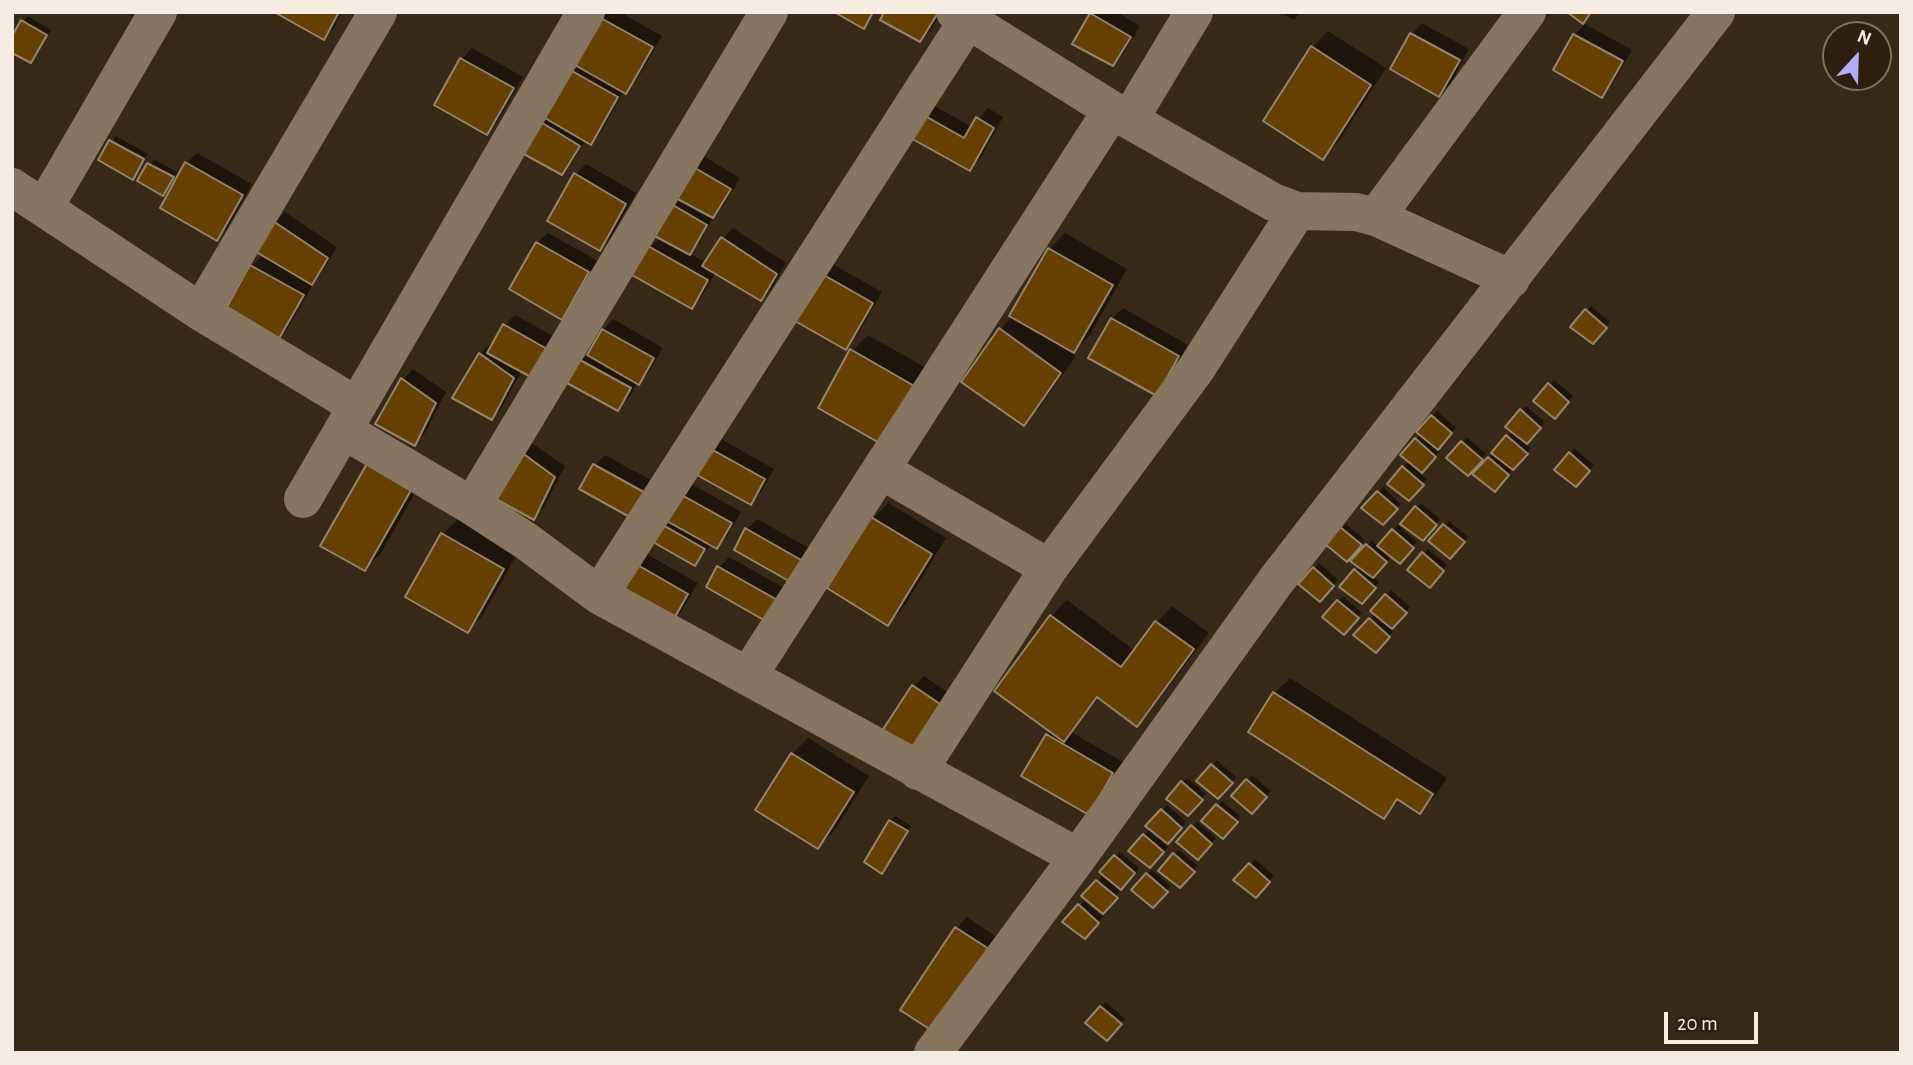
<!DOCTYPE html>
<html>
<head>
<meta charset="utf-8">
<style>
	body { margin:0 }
	#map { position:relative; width:1913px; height:1065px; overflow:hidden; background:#372918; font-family:"Alegreya Sans",sans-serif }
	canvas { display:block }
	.frame { position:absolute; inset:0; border:14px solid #f6ede2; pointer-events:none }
	.north { position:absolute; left:1822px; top:21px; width:70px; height:70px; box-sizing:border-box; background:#2d1f0e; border:2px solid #7d7163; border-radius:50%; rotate:22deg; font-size:19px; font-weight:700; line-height:28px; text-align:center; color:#f6ede2 }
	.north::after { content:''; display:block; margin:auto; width:24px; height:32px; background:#b2adf9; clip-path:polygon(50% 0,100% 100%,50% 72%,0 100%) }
	.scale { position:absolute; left:1664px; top:1012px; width:94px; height:32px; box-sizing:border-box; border:4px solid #f6ede2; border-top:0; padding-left:9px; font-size:21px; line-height:24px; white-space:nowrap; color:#f6ede2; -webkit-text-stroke:5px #2d1f0e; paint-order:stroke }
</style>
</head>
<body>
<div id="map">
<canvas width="1913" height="1065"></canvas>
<div class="frame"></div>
<div class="north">N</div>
<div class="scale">20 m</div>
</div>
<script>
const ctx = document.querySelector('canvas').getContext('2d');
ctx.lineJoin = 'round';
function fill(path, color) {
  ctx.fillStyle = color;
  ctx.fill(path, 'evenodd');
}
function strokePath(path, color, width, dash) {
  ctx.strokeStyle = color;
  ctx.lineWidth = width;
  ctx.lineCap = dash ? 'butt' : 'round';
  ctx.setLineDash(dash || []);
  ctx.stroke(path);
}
fill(new Path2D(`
	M277 12H342L334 28 323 38Z
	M606 12H620L662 36 636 81 624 91 601 132 591 142 586 140 572 162 562 173 524 152 601 18Z
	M886 12H941L931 30 920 40Z
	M1092 12H1117L1140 26 1123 54 1112 64 1074 44Z
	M1280 12H1301L1294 20Z
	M28 16 51 30 31 61 23 21Z
	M1422 23 1469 49 1450 84 1439 95 1412 34Z
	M1585 24 1632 50 1612 85 1602 96 1574 35Z
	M1328 31 1386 68 1338 142 1322 158 1265 121 1313 47Z
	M472 48 523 77 497 122 487 133 436 104 462 59Z
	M931 104 972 127 988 108 1003 117 980 159 969 169 909 135Z
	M116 136 148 154 133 177 100 159Z
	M197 153 252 184 227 228 217 239 187 163Z
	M702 155 740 178 723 206 715 213 700 242 689 253 706 263 723 238 733 228 786 263 771 289 761 299 716 272 702 296 692 306 650 247 660 237 651 232Z
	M154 159 177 172 163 194 140 181Z
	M586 164 636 193 610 238 599 249 575 175Z
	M285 212 337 247 322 272 311 283 313 284 287 330 276 340 252 266 264 254 274 222Z
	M548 233 598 261 572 307 537 243Z
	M1065 233 1127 269 1090 335 1074 351 1067 347 1066 349 1076 356 1039 408 1024 423 1000 329 1013 316 1049 249Z
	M834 265 882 292 856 337 846 348 798 321Z
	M1591 306 1610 322 1597 337 1573 326Z
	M1123 308 1188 345 1167 383 1112 319Z
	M515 315 564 342 522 370 502 407 492 418 480 354 490 344 493 346 505 325Z
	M613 319 663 348 649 372 638 382 628 399 617 409 581 361 591 352 603 330Z
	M868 335 930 370 898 427 852 351Z
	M413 369 446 392 425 433 415 443 403 380Z
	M1554 380 1573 396 1559 412 1549 385Z
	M1526 406 1545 422 1526 444 1531 448 1495 489 1475 474 1513 431 1521 411Z
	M1437 411 1456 428 1437 448 1440 451 1419 473 1427 479 1409 499 1403 468 1410 461 1402 455 1421 434 1418 432Z
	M714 435 774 469 761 492 750 503 690 469Z
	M1467 437 1486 454 1468 473 1449 458Z
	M532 443 565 466 544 507 534 517 496 497Z
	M386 445 429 468 381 553 365 569Z
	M1575 449 1594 465 1581 480 1570 453Z
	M605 455 660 485 647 508 595 465Z
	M683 479 741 512 727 536 716 547 711 544 705 553 695 564 648 538Z
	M1383 487 1401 504 1383 523 1364 508Z
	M888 503 946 538 903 608 888 624 873 518Z
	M1421 503 1440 519 1427 534 1403 523Z
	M458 519 518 552 483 615 467 631 442 535Z
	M757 519 818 553 807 573 747 529Z
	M1449 521 1468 537 1450 557 1431 541Z
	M1346 524 1365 540 1347 560 1327 544Z
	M1398 525 1417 542 1404 557 1392 556 1372 576 1379 582 1366 597 1356 571 1360 566 1353 561 1372 540 1379 547Z
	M1428 549 1447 565 1434 581 1424 554Z
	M641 551 698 583 681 612 671 622 614 591Z
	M729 557 790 591 780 610 719 567Z
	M1319 563 1338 580 1320 600 1300 584Z
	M1391 590 1410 607 1390 628 1393 631 1381 646 1370 619 1376 613 1372 611Z
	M1343 596 1362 613 1344 632 1325 617Z
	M1067 600 1135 651 1157 622 1172 606 1209 633 1152 709 1136 725 1099 697 1071 732 1123 762 1100 802 1024 775 1051 731 996 690 1051 616Z
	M924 676 955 697 880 736 914 686Z
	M1290 678 1447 778 1435 796 1420 812 1400 799 1383 817 1274 694Z
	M808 738 869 776 834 831 818 847 792 754Z
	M1217 760 1236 777 1218 796 1199 781Z
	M1252 775 1271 791 1252 811 1233 796Z
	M1187 778 1206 794 1188 814 1169 798Z
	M1222 801 1241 817 1223 837 1204 821Z
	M1167 805 1186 822 1168 841 1155 831 1153 834 1168 847 1150 866 1130 851 1151 828 1148 826Z
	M895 816 911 826 882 871 890 821Z
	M1197 822 1216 838 1203 853 1178 842Z
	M1179 850 1198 866 1180 886 1174 854Z
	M1120 852 1139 868 1103 912 1084 896 1104 874 1101 872Z
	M1255 859 1274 876 1255 895 1236 880Z
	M1152 870 1171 886 1153 906 1134 890Z
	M1084 901 1103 917 1085 937 1065 921Z
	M967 917 998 938 944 1019 903 1009 957 928Z
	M1106 1002 1125 1019 1107 1039 1088 1023Z`), '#0007');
const building = new Path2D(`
	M274 12H339L324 40Z
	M834 12H873L864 29Z
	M884 12H937L938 13 920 42 880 20Z
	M1567 12H1591L1583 24Z
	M1090 13 1131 37 1113 66 1072 44Z
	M599 17 653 47 626 94 573 64Z
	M21 20 47 35 31 63 12 53V36Z
	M1410 33 1460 60 1439 97 1390 69Z
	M1573 34 1623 61 1602 98 1553 70Z
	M1311 46 1371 85 1323 160 1263 121Z
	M460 58 514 88 487 135 434 105Z
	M565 67 618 97 591 145 538 114Z
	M920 113 964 138 976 117 994 128 970 171 907 136Z
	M539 121 580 146 562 175 522 153Z
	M109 140 144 159 133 180 98 160Z
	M185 162 243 195 217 241 160 208Z
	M147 163 174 177 163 196 137 181Z
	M690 165 731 189 713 218 672 196Z
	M574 173 626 204 600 251 547 221Z
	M666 201 707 225 690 255 649 233Z
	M273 221 328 258 312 285 253 250Z
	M721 237 777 274 761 301 702 266Z
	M536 242 589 272 562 320 509 289Z
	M648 246 708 280 692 309 632 275Z
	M1048 248 1113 285 1074 353 1009 316Z
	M250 265 304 295 277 342 224 312Z
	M822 274 873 303 846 350 795 321Z
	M1585 309 1607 328 1593 344 1570 327Z
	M1111 318 1179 356 1157 396 1088 358Z
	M503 324 554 353 538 381 487 353Z
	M999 328 1061 373 1024 426 961 382Z
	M602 329 654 358 639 385 587 355Z
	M850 349 916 387 883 445 818 408Z
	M479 353 514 378 492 420 452 398Z
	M580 360 631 388 618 411 567 383Z
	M401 378 436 403 415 446 375 424Z
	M1548 383 1569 402 1555 419 1533 401Z
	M1520 409 1541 428 1527 444 1505 427Z
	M1431 415 1452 433 1438 450 1416 432Z
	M1506 435 1528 454 1513 470 1491 453Z
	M1415 438 1436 457 1422 473 1400 455Z
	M1461 441 1483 460 1468 476 1446 458Z
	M702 444 765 479 751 505 688 470Z
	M521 452 555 477 534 520 494 498Z
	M1569 452 1590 471 1576 487 1554 470Z
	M1488 457 1509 475 1495 492 1472 474Z
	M369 460 414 485 365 571 320 546Z
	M593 464 651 496 637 521 579 489Z
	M1402 466 1424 485 1409 501 1387 484Z
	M671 489 732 523 717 549 656 515Z
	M1377 491 1398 509 1383 525 1361 508Z
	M1415 506 1437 525 1423 541 1400 524Z
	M871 517 932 554 888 626 827 588Z
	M656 521 705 549 695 566 646 538Z
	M1443 524 1465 542 1450 559 1428 541Z
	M1340 527 1362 545 1347 562 1325 544Z
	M745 528 808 564 796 585 734 550Z
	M1392 529 1414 548 1400 564 1377 546Z
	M441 533 504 569 468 633 405 597Z
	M1366 544 1387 562 1373 578 1350 561Z
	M1422 552 1444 571 1430 588 1407 570Z
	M629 560 688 594 671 624 612 591Z
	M717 566 781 602 769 623 706 587Z
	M1313 567 1334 586 1320 602 1298 584Z
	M1354 569 1376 588 1362 604 1339 587Z
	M1385 594 1407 613 1392 629 1370 611Z
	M1337 600 1359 618 1344 635 1322 617Z
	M1050 615 1121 667 1155 621 1194 649 1137 727 1097 697 1064 742 994 691Z
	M1369 618 1390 637 1376 653 1353 635Z
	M912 685 946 708 912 759 878 737Z
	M1273 692 1433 794 1420 814 1397 799 1384 819 1248 732Z
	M1046 734 1113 773 1089 815 1021 776Z
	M791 753 854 792 818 849 755 810Z
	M1211 764 1233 783 1218 799 1196 781Z
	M1246 779 1267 797 1252 814 1231 796Z
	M1181 781 1203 800 1188 816 1166 799Z
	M1216 804 1238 822 1223 839 1201 821Z
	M1161 809 1182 828 1168 844 1145 826Z
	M889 820 908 831 882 874 864 862Z
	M1191 825 1212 844 1198 860 1176 842Z
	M1143 834 1164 852 1150 868 1128 851Z
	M1173 853 1195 872 1180 888 1158 871Z
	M1114 855 1135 873 1121 890 1099 872Z
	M1249 863 1270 882 1256 898 1233 880Z
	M1146 873 1168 892 1153 908 1131 890Z
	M1096 880 1118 898 1103 914 1081 896Z
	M1078 904 1099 923 1085 939 1062 922Z
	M955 927 989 949 934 1032 900 1010Z
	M1100 1006 1122 1024 1107 1041 1085 1023Z`);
fill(building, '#664000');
strokePath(building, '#958470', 2);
strokePath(new Path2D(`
	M955 12 1112 110 1273 202 1297 211 1356 212 1376 217 1511 279
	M1129 120 1194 12
	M12 187 201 312 357 406
	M44 208 158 12
	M1376 217 1527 12
	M201 312 378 12
	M343 430 472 506 526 541 599 595 1078 857
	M881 470 1049 568
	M303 499 586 12
	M472 506 769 12
	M599 595 968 20
	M748 676 1112 110
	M918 771 1049 568 1196 369 1297 211
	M933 1053 1078 857 1275 582 1716 12`), '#867561', 38);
</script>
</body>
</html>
